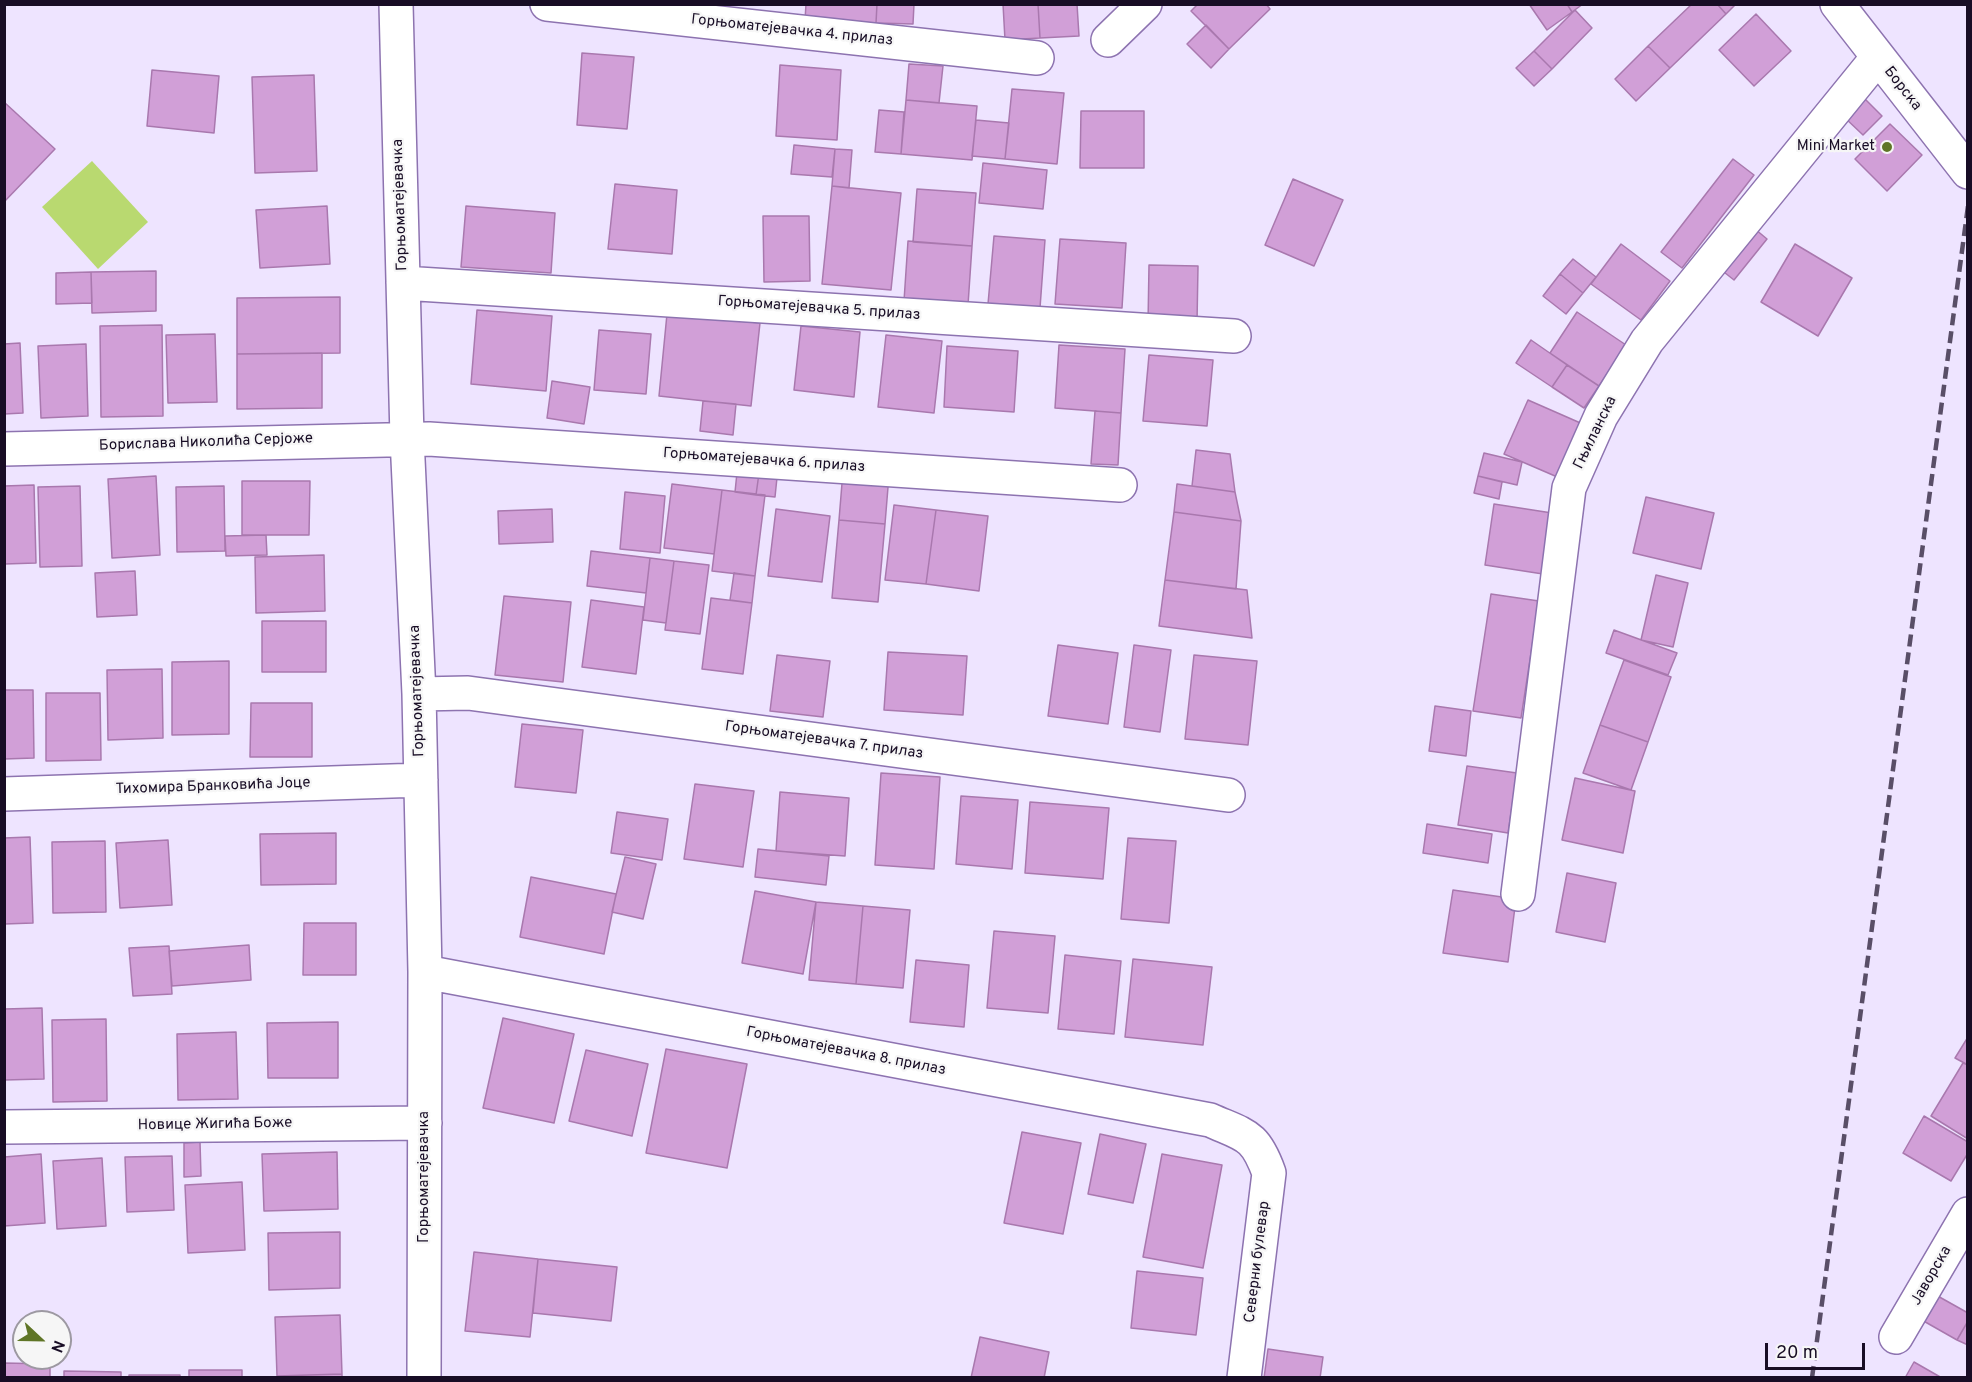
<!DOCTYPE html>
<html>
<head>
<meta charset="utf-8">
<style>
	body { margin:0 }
	#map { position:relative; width:1972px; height:1382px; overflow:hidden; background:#eee4ff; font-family:Overpass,sans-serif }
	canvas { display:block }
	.frame { position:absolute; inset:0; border:6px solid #180d25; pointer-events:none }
	.north { position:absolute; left:12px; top:1310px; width:60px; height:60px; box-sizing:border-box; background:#f6f6f6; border:2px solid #9d99a2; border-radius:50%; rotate:112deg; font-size:16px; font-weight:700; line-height:24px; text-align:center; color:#180d25 }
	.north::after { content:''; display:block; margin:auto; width:21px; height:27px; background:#5f7526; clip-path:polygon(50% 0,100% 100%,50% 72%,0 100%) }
	.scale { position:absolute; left:1765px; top:1343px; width:100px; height:27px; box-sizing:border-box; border:3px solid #180d25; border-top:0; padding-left:8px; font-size:18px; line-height:21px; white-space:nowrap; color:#180d25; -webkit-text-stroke:4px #f6f6f6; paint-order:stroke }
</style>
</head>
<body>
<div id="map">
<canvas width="1972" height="1382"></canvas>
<div class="frame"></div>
<div class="north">N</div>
<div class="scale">20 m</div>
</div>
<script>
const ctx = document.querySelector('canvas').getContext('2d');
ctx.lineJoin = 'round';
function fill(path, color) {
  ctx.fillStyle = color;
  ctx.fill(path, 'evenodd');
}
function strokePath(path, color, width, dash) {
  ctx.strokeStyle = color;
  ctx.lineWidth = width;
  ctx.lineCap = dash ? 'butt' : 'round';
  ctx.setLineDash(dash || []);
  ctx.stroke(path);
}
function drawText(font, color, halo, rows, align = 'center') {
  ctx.font = font + ' Overpass,sans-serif';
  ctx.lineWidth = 4.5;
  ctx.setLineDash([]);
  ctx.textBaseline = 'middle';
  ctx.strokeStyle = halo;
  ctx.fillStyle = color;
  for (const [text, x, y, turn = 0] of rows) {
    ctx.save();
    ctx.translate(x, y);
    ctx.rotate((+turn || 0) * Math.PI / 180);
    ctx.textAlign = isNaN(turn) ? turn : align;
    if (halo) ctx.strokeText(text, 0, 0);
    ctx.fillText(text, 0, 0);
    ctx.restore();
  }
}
fill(new Path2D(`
	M92 161 148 222 98 269 42 207Z`), '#b9d970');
const building = new Path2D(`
	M806 4H877L876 23 805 20Z
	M877 4H914L913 24 876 23Z
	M1003 4H1038L1040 38 1005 40Z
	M1038 4H1077L1079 36 1040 38Z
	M1198 4H1266L1270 9 1229 49 1191 11Z
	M1529 4H1567L1572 12 1547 30Z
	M1567 4H1583L1572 12Z
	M1692 4H1717L1726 14 1670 68 1648 46Z
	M1717 4H1736L1726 14Z
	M1575 10 1592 28 1552 69 1534 51Z
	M1756 14 1791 51 1754 86 1719 50Z
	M1206 25 1229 49 1211 68 1187 44Z
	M1648 46 1670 68 1636 101 1615 79Z
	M1534 51 1552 69 1534 86 1516 68Z
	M582 53 634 57 627 129 577 125Z
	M909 64 943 66 939 103 906 100Z
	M780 65 841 70 837 140 776 136Z
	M152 70 219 76 214 133 147 126Z
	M314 75 317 171 255 173 252 77Z
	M1012 89 1064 93 1057 164 1005 159Z
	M1862 96 1882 116 1863 135 1843 116Z
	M906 100 977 106 972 160 901 154Z
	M4 102 55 149 4 202Z
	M879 110 904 112 901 154 875 152Z
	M1081 111H1144V168H1080Z
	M976 120 1009 123 1005 159 972 156Z
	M1890 124 1922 155 1887 191 1855 159Z
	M794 145 835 149 832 177 791 174Z
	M835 149 852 150 849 188 832 186Z
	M1733 159 1754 175 1682 268 1661 252Z
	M983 163 1047 170 1043 209 979 203Z
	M1293 179 1343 200 1314 266 1265 245Z
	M615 184 677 190 672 254 608 249Z
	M832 186 901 193 891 290 822 284Z
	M917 189 976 193 972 246 913 242Z
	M327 206 330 264 260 268 256 210Z
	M466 206 555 213 551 273 461 267Z
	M763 216H809L810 281 764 282Z
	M1749 224 1767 239 1734 280 1715 265Z
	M994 236 1045 240 1040 308 988 304Z
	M1060 239 1126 243 1122 308 1055 304Z
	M908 241 972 246 968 305 904 301Z
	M1621 244 1670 281 1641 320 1591 284Z
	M1795 244 1852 278 1818 336 1761 302Z
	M1573 259 1596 277 1583 293 1560 274Z
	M1149 265 1198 266 1197 323H1148Z
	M156 271V311L92 313 91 272Z
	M91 272 92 303 56 304V273Z
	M1560 274 1583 293 1566 314 1543 296Z
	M340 297V353L237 354V298Z
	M477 310 552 316 546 391 471 384Z
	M1577 312 1626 345 1599 386 1550 353Z
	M667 314 760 323 751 406 659 396Z
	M162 325 163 416 101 417 100 326Z
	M801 326 860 332 854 397 794 390Z
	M599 330 651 334 646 394 594 390Z
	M215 334 217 402 168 403 166 335Z
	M886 335 942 341 934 413 878 407Z
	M1531 340 1567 365 1552 387 1516 363Z
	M20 343 23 413 4 414V344Z
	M86 344 88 416 41 418 38 346Z
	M1059 345 1125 349 1121 413 1055 408Z
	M947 346 1018 351 1014 412 944 407Z
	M322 353V408L237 409V354Z
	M1149 355 1213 360 1207 426 1143 421Z
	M1567 365 1599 386 1584 408 1552 387Z
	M552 381 590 387 584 424 547 418Z
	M1528 400 1585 425 1562 479 1504 454Z
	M703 401 736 404 733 435 700 431Z
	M1095 411 1121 413 1118 465 1091 464Z
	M1196 450 1230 454 1235 492 1192 486Z
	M1484 453 1522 462 1517 485 1478 476Z
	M738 463 760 466 756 495 735 492Z
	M760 466 778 468 775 497 756 495Z
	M843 471 889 475 885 524 839 520Z
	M156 476 160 555 112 558 108 479Z
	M1478 476 1502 482 1499 499 1474 493Z
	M242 481H310L309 535H242Z
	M672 484 722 490 714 554 664 548Z
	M1177 484 1235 492 1241 521 1174 512Z
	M34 485 36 563 4 564V486Z
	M80 486 82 566 40 567 38 487Z
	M224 486 225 551 177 552 176 487Z
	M722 490 765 495 755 576 712 571Z
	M625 492 665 496 660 553 620 549Z
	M1646 497 1714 513 1701 569 1633 553Z
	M1494 504 1552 513 1543 574 1485 565Z
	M894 505 936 510 926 584 885 580Z
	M552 509 553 542 499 544 498 511Z
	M776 509 830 516 822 582 768 576Z
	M936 510 988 516 979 591 926 584Z
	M1174 512 1241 521 1236 589 1165 580Z
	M839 520 885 524 878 602 832 598Z
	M266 535 267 555 226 556 225 536Z
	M591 551 650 558 646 593 587 586Z
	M324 555 325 611 256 613 255 557Z
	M650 558 674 561 666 623 643 620Z
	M674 561 709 565 700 634 665 630Z
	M135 571 137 615 97 617 95 573Z
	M734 573 755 576 752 603 730 600Z
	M1656 575 1688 583 1673 647 1641 640Z
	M1165 580 1247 590 1252 638 1159 626Z
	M1491 594 1539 601 1521 718 1473 711Z
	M504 596 571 602 563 682 495 675Z
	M711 598 752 603 743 674 702 669Z
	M591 600 644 607 636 674 582 667Z
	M262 621H326V672H262Z
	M1614 630 1677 653 1668 675 1606 653Z
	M1058 645 1118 653 1108 724 1048 716Z
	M1134 645 1171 650 1160 732 1124 727Z
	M888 652 967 656 963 715 884 710Z
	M777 655 830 661 823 717 770 711Z
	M1194 655 1257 661 1248 745 1185 739Z
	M1624 660 1671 677 1648 742 1600 725Z
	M229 661V734L172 735V662Z
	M162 669 163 738 108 740 107 670Z
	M4 690H33L34 758 4 759Z
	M46 693H100L101 760 46 761Z
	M251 703H312V757H250Z
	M1435 706 1471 711 1466 756 1429 751Z
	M522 724 583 730 576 793 515 787Z
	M1600 725 1648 742 1631 790 1583 773Z
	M1467 766 1517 773 1508 833 1458 825Z
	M881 773 940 777 934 869 875 865Z
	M1575 778 1635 791 1623 853 1562 840Z
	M695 784 754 791 743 867 684 859Z
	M780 792 849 798 845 856 776 851Z
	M961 796 1018 800 1012 869 956 864Z
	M1030 802 1109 808 1103 879 1025 873Z
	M617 812 668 819 662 860 611 853Z
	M1427 824 1492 834 1488 863 1423 853Z
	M336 833V884L261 885 260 834Z
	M30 837 33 923 4 924V838Z
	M1128 838 1176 841 1169 923 1121 919Z
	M168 840 172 905 120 908 116 843Z
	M105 841 106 912 53 913 52 842Z
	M758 849 829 856 826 885 755 877Z
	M625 857 656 864 643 919 612 912Z
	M1567 873 1616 883 1605 942 1556 932Z
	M531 877 616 894 604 954 520 937Z
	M1453 890 1516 899 1508 962 1443 953Z
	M755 891 816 902 803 974 742 963Z
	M816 902 863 906 856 984 809 980Z
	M863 906 910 910 903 988 856 984Z
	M304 923H356V975H303Z
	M994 931 1055 936 1048 1013 987 1008Z
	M249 945 251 980 172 986 169 951Z
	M169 946 172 994 133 996 129 948Z
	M1065 955 1121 961 1114 1034 1058 1029Z
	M1133 959 1212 967 1203 1045 1125 1037Z
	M916 960 969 965 964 1027 910 1022Z
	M42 1008 44 1079 4 1080V1009Z
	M503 1018 574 1034 554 1123 483 1108Z
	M106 1019 107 1101 53 1102 52 1020Z
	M338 1022V1078H268L267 1023Z
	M236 1032 238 1099 178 1100 177 1034Z
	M1968 1037V1065L1955 1058Z
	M666 1049 747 1064 727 1168 646 1153Z
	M586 1050 648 1064 632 1136 569 1121Z
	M1963 1063 1968 1065V1139L1931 1116Z
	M1924 1116 1968 1142V1153L1951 1181 1903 1153Z
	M1022 1132 1081 1143 1063 1234 1004 1223Z
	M1100 1134 1146 1144 1133 1203 1088 1194Z
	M200 1142 201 1176 184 1177V1143Z
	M337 1152 338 1209 264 1211 262 1154Z
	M41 1154 45 1223 4 1226V1157Z
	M1162 1154 1222 1165 1203 1268 1143 1257Z
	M172 1156 174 1210 127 1212 125 1157Z
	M102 1158 106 1226 57 1229 53 1161Z
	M242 1182 245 1250 188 1253 185 1185Z
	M340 1232V1288L269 1290 268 1233Z
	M474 1252 538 1259 530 1337 465 1331Z
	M538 1259 617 1267 611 1321 533 1313Z
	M1137 1271 1203 1278 1196 1335 1131 1328Z
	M1927 1290 1968 1313V1321L1957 1340 1913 1315Z
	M340 1315 342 1374 277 1376 275 1317Z
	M1968 1321V1345L1957 1340Z
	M980 1337 1049 1352 1044 1378H971Z
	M1268 1349 1323 1357 1320 1378H1264Z
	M1914 1362 1942 1378H1905Z
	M4 1363 50 1364V1378H4Z
	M189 1370H242V1378H189Z
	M64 1371 121 1372V1378H64Z
	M342 1374V1378H277V1376Z
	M129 1375H180V1378H129Z`);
fill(building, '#d19fd7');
strokePath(building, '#a978ae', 1.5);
const minor = new Path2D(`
	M396 4 407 438 419 694 425 972 424 1378
	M547 4 1037 58
	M1837 4 1968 172
	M1108 40 1145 4
	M403 283 1234 336
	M4 449 429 439 1120 485
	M419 694 468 693 1228 795
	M4 794 421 780
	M1518 894 1569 488 1601 416 1647 341 1878 57
	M425 972 1210 1120C1246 1136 1255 1134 1269 1173L1244 1378
	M4 1127 425 1123
	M1896 1337 1968 1214`);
strokePath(minor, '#8d73b0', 36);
strokePath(minor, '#fff', 33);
strokePath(new Path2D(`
	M1812 1378 1968 206`), '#594e67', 4.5, [12, 6]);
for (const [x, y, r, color] of [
	[1887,147,6,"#5f7526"]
]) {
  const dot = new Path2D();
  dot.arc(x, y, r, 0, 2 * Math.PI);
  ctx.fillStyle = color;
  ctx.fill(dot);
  strokePath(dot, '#f6f6f6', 2);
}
drawText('15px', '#180d25', '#f6f6f6', [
	["Горњоматејевачка 4. прилаз",792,31,6],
	["Борска",1902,89,52],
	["Горњоматејевачка",401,205,-92],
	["Горњоматејевачка 5. прилаз",819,309,4],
	["Гњиланска",1596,433,-64],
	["Борислава Николића Серјоже",206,443,-2],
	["Горњоматејевачка 6. прилаз",764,461,4],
	["Горњоматејевачка",418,691,-92],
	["Горњоматејевачка 7. прилаз",824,741,8],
	["Тихомира Бранковића Јоце",213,787,-2],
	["Горњоматејевачка 8. прилаз",846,1052,11],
	["Новице Жигића Боже",215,1125,-1],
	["Горњоматејевачка",425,1177,-90],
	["Северни булевар",1258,1262,-83],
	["Јаворска",1932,1276,-60]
]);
drawText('15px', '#180d25', '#f6f6f6', [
	["Mini Market",1875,147]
], 'right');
</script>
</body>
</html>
